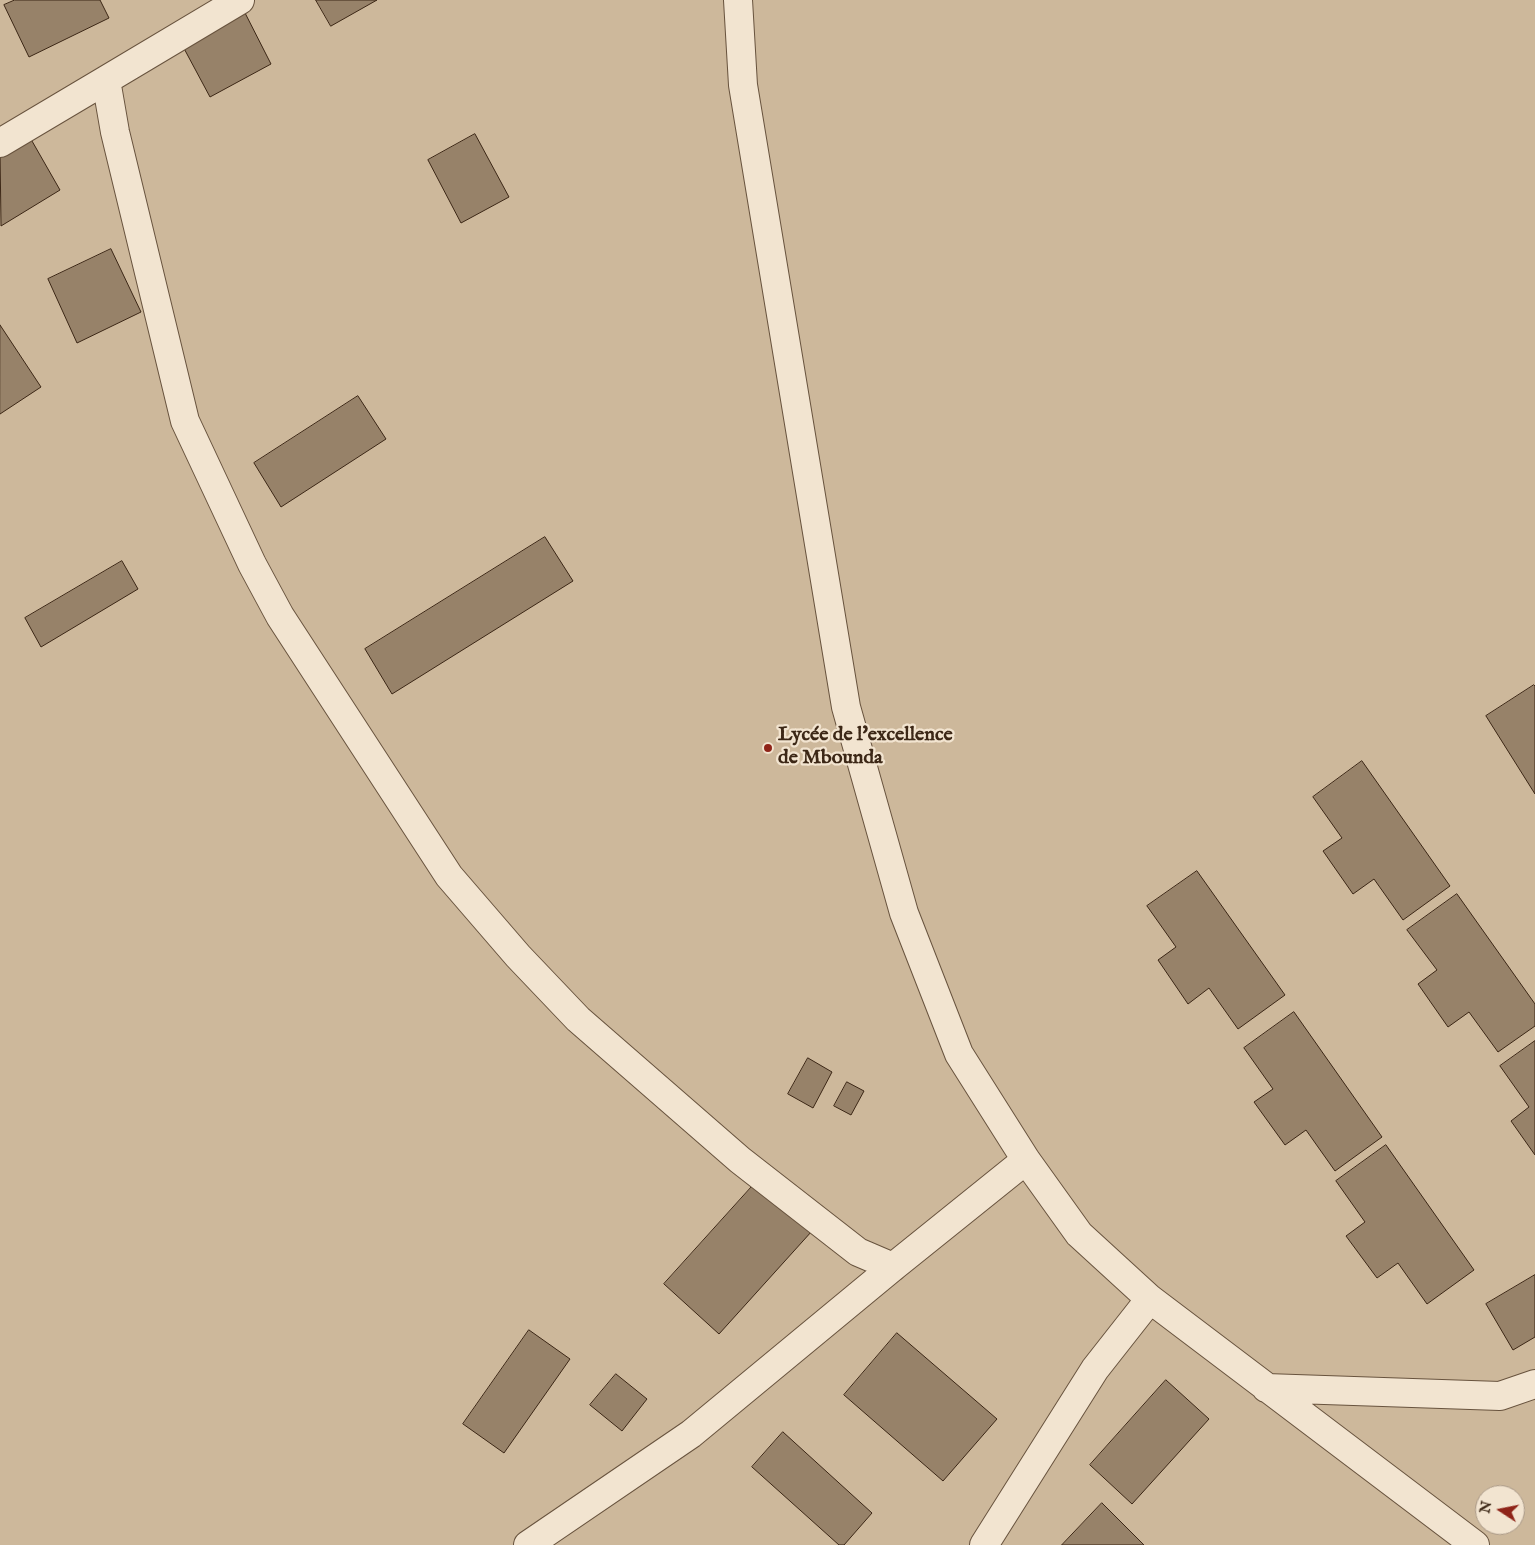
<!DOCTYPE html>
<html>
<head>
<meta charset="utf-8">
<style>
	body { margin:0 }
	#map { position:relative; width:1535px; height:1545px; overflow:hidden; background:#ebd6b6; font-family:"IM FELL English",serif }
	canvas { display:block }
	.north { position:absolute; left:1475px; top:1485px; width:50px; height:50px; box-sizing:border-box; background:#f2e4d0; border:1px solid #a99886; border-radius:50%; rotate:281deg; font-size:14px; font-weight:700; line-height:20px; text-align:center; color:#3c2716 }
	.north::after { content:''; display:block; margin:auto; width:18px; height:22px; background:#8f2418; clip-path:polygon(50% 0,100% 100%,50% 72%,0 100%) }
</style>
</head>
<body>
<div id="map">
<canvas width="1535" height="1545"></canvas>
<div class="north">N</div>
</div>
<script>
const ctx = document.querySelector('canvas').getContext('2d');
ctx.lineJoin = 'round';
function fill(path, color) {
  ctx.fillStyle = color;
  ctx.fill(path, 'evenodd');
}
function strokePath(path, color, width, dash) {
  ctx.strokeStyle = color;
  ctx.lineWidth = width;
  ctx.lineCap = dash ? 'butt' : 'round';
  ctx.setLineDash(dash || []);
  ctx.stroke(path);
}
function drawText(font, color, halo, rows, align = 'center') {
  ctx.font = font + ' "IM FELL English",serif';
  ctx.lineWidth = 4.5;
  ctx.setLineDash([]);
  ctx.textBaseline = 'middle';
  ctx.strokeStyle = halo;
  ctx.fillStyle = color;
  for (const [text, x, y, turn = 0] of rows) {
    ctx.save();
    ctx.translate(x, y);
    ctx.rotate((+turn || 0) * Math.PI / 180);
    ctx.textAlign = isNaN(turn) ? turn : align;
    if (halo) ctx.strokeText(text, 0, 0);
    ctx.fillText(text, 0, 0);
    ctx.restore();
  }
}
fill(new Path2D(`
	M0 0H1535V1545H0ZM1485 1495H1515V1525H1485Z`), '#cdb89b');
const building = new Path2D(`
	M15 0H100L109 18 29 57 4 5Z
	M316 0H377L331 26Z
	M242 7 271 64 210 97 180 41Z
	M28 134 60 190 1 226 0 151Z
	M475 134 509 197 461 223 428 160Z
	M111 249 141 312 77 343 48 279Z
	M0 325 41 387 0 414Z
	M358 396 386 439 281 507 254 463Z
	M545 537 573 581 392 694 365 649Z
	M122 561 138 589 41 647 25 618Z
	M1534 685 1535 686V794L1486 716Z
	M1362 761 1450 886 1403 920 1374 879 1353 894 1323 851 1342 838 1313 797Z
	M1197 871 1285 995 1238 1029 1209 988 1188 1004 1158 960 1176 947 1147 906Z
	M1457 894 1535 1004V1026L1498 1052 1469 1012 1448 1027 1418 984 1437 970 1407 930Z
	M1294 1012 1382 1137 1335 1171 1306 1130 1285 1145 1254 1102 1273 1089 1244 1048Z
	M1535 1041V1155L1511 1121 1529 1107 1500 1066Z
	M808 1058 832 1072 813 1108 788 1094Z
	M847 1082 864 1091 851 1115 834 1106Z
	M1386 1145 1474 1270 1427 1304 1398 1263 1377 1278 1346 1236 1365 1222 1336 1181Z
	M757 1181 812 1231 719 1334 664 1284Z
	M1535 1275V1337L1513 1350 1486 1304Z
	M529 1330 570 1359 504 1453 463 1424Z
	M897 1333 997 1419 943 1481 844 1395Z
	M616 1374 647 1399 622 1431 590 1405Z
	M1166 1380 1209 1419 1132 1504 1090 1465Z
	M783 1432 872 1513 844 1545H839L752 1467Z
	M1102 1503 1144 1545H1062Z`);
fill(building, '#978269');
strokePath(building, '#3c2716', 1);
const minor = new Path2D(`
	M738 0 743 85 846 707 904 913 959 1054 1026 1160 1079 1234 1150 1299 1475 1545
	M106 80 240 0
	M0 143 106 80 115 132 185 421 252 564 280 616 449 876 518 956 578 1019 740 1160 858 1252 893 1267
	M1266 1388 1500 1396 1535 1384
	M528 1545 691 1434 893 1267 1026 1160
	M984 1545 1095 1369 1150 1299`);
strokePath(minor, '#68533e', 30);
strokePath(minor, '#f2e4d0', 28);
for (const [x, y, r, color] of [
	[768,748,5,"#8f2418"]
]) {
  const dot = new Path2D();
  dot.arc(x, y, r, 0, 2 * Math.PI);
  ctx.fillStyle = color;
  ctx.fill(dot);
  strokePath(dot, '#f2e4d0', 2);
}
drawText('bold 20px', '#3c2716', '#f2e4d0', [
	["Lycée de l'excellence",778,736],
	["de Mbounda",778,759]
], 'left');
</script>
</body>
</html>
